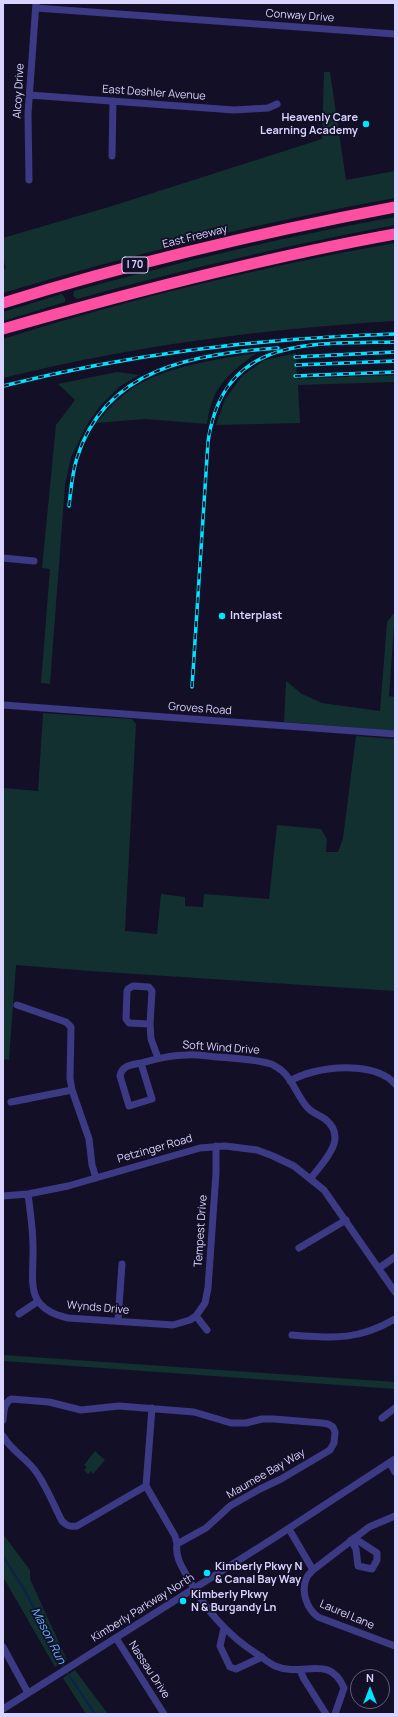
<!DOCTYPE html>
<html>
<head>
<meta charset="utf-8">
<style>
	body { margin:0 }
	#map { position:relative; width:398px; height:1717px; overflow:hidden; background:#130f26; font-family:Manrope,sans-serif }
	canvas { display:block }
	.frame { position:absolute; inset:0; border:4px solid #d9d4ff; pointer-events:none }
	.north { position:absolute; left:350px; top:1669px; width:40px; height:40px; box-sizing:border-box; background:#130f26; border:1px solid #625e7d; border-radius:50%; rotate:0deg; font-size:11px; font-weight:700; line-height:16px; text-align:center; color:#d9d4ff }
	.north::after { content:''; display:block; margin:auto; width:14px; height:18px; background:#00e5ff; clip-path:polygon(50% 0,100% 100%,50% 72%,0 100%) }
</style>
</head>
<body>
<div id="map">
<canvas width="398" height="1717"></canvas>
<div class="frame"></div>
<div class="north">N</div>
</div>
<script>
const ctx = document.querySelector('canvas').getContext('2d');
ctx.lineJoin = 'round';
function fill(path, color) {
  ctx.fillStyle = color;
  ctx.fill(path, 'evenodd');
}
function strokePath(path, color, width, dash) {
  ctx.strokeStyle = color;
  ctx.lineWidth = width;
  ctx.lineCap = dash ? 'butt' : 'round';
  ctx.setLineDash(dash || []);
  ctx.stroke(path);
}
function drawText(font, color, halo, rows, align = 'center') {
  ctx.font = font + ' Manrope,sans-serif';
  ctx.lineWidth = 3.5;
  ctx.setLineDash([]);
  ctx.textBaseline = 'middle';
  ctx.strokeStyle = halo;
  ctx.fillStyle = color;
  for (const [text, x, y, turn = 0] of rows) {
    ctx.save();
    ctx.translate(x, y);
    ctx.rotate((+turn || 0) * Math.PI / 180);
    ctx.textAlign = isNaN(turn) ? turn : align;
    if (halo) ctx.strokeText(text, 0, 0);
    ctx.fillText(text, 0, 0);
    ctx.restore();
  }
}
fill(new Path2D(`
	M324 72H330L346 180 395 171V198C263 222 132 254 3 293V270L6 268 3 259V238L112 206 322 139Z
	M395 217V225C288 245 182 270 77 299L73 296 74 291C180 262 287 236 395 217Z
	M395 243V321C263 329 131 346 3 378V339C130 299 264 266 395 243Z
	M62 294 65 298V302L3 321V312Z
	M257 353C228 374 212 386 207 424L145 419 96 423C110 407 126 390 145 381 180 364 219 359 257 353Z
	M296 353 297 379 395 375V382L298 385 300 423 216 425 225 399 243 375 265 360Z
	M117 372 139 375 119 387 101 405 88 423 71 457 65 485 50 684 41 683 50 569 42 568 56 425 75 400 58 384Z
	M395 612 389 696 395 697V731L284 722 286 681 302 694 322 703 380 711 387 622Z
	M43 713 132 719 136 724 125 931 157 934 161 894 185 897V906L203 907 204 894 269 899 277 825 321 829 327 839 326 852H338L343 838 356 736 395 739V991L90 971 16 965 9 1060 3 1059V788L38 791Z
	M3 1355 395 1382V1389L3 1361Z
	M95 1451 105 1460 93 1474 91 1471 88 1474 84 1470 87 1467 84 1465Z
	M3 1534 30 1570V1579L67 1660 55 1667 3 1577Z
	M75 1670 108 1714H86L63 1678Z`), '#12302f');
strokePath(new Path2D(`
	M3 1556 25 1591 64 1667
	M66 1671 95 1714`), '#0c2248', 2);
strokePath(new Path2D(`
	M36 8 395 34
	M29 95 234 110 268 108 277 104
	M112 156 113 101
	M29 180 28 114 36 3
	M3 558 34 561
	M3 705 395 734
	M133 986 149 987 152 991 150 1024 129 1023 126 1019 127 991 128 989Z
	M17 1005 66 1022 71 1027 70 1078 72 1090 89 1139 92 1165 96 1178
	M150 1024 151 1039 158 1058
	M141 1063C156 1059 170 1055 186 1055 196 1054 206 1056 216 1057 234 1058 253 1059 271 1064 274 1065 278 1068 281 1070 293 1079 297 1096 307 1107 312 1113 319 1115 325 1119 349 1138 324 1161 311 1178
	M141 1063 152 1099 129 1106 120 1076C122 1065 132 1065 141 1063Z
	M290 1081C297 1077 305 1074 313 1072 337 1066 378 1064 395 1084
	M11 1102 72 1090
	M28 1194C30 1211 33 1228 33 1246 34 1281 23 1308 68 1318L173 1325 190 1320 196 1316 205 1303 208 1288 216 1173V1146
	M3 1196 28 1194 68 1186 200 1148 225 1146 257 1150 273 1156 294 1166 324 1190 395 1292
	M299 1248 346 1220
	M379 1268 395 1257
	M19 1314 37 1302
	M196 1316 207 1330
	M118 1321 122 1264
	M292 1335C333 1338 357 1341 395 1319
	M152 1408 146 1486 175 1536 177 1544
	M382 1418 395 1408
	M3 1420C4 1412 3 1404 11 1399L49 1402 81 1410 119 1406 194 1412 231 1423H246L262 1419H274L322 1423 328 1424 333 1427 335 1432 334 1443 330 1450 281 1479 260 1489 230 1506 206 1528 177 1544C175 1557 182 1567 188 1578 206 1610 226 1634 257 1654 263 1658 269 1663 275 1666 303 1678 329 1653 344 1688L335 1714
	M3 1436C10 1449 24 1457 33 1468 44 1480 54 1506 62 1521 67 1526 70 1527 77 1526L146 1486
	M390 1463 395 1472
	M395 1516 369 1527 313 1570C311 1572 308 1575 307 1577 300 1591 307 1609 318 1617L395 1646
	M289 1529 313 1570
	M351 1540 356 1549 358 1566 372 1569 377 1560V1553L354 1538
	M224 1628 220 1646 230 1667 236 1669 262 1657
	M116 1638 164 1714
	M3 1647 28 1693
	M300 1670 304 1679 326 1714
	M3 1709 274 1538 395 1459`), '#3d3a85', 7);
strokePath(new Path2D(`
	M3 303C131 263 263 232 395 207
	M3 329C132 292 262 258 395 234`), '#ff4fa3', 11);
const rail = new Path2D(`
	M295 357 395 352
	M296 365 395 361
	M295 376 395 372
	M3 386C133 353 261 338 395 334
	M69 506C71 490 72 473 77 458 105 367 196 354 278 348
	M192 687 208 442C223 335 311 344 395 342`);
strokePath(rail, '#00e5ff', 3.5);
strokePath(rail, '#130f26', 2, [6]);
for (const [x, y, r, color] of [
	[366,124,4,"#00e5ff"],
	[222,616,4,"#00e5ff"],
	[207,1573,4,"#00e5ff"],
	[183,1601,4,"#00e5ff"]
]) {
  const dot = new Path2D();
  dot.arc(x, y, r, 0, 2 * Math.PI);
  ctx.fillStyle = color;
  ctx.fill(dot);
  strokePath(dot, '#130f26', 1.5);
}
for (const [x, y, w] of [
	[135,265,26]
]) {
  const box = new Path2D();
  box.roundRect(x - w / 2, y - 8, w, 16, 3);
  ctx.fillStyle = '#130f26';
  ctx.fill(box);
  strokePath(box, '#d9d4ff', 1);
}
drawText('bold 10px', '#d9d4ff', null, [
	["I 70",135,265]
]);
drawText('11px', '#d9d4ff', '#130f26', [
	["Conway Drive",300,16,4],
	["Alcoy Drive",19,91,-87],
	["East Deshler Avenue",154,93,4],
	["East Freeway",195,237,-14],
	["Groves Road",200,709,4],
	["Soft Wind Drive",221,1048,4],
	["Petzinger Road",155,1149,-16],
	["Tempest Drive",201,1231,-86],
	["Wynds Drive",98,1308,5],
	["Maumee Bay Way",266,1474,-30],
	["Kimberly Parkway North",143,1608,-32],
	["Laurel Lane",347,1615,23],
	["Nassau Drive",149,1670,57]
]);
drawText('bold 11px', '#d9d4ff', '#130f26', [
	["Heavenly Care",358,118,"right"],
	["Learning Academy",358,131,"right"],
	["Interplast",230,616],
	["Kimberly Pkwy N",215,1567],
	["& Canal Bay Way",215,1580],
	["Kimberly Pkwy",191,1595],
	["N & Burgandy Ln",191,1608]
], 'left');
drawText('italic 12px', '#62b6ff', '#130f26', [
	["Mason Run",48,1636,63]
]);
</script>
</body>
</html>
